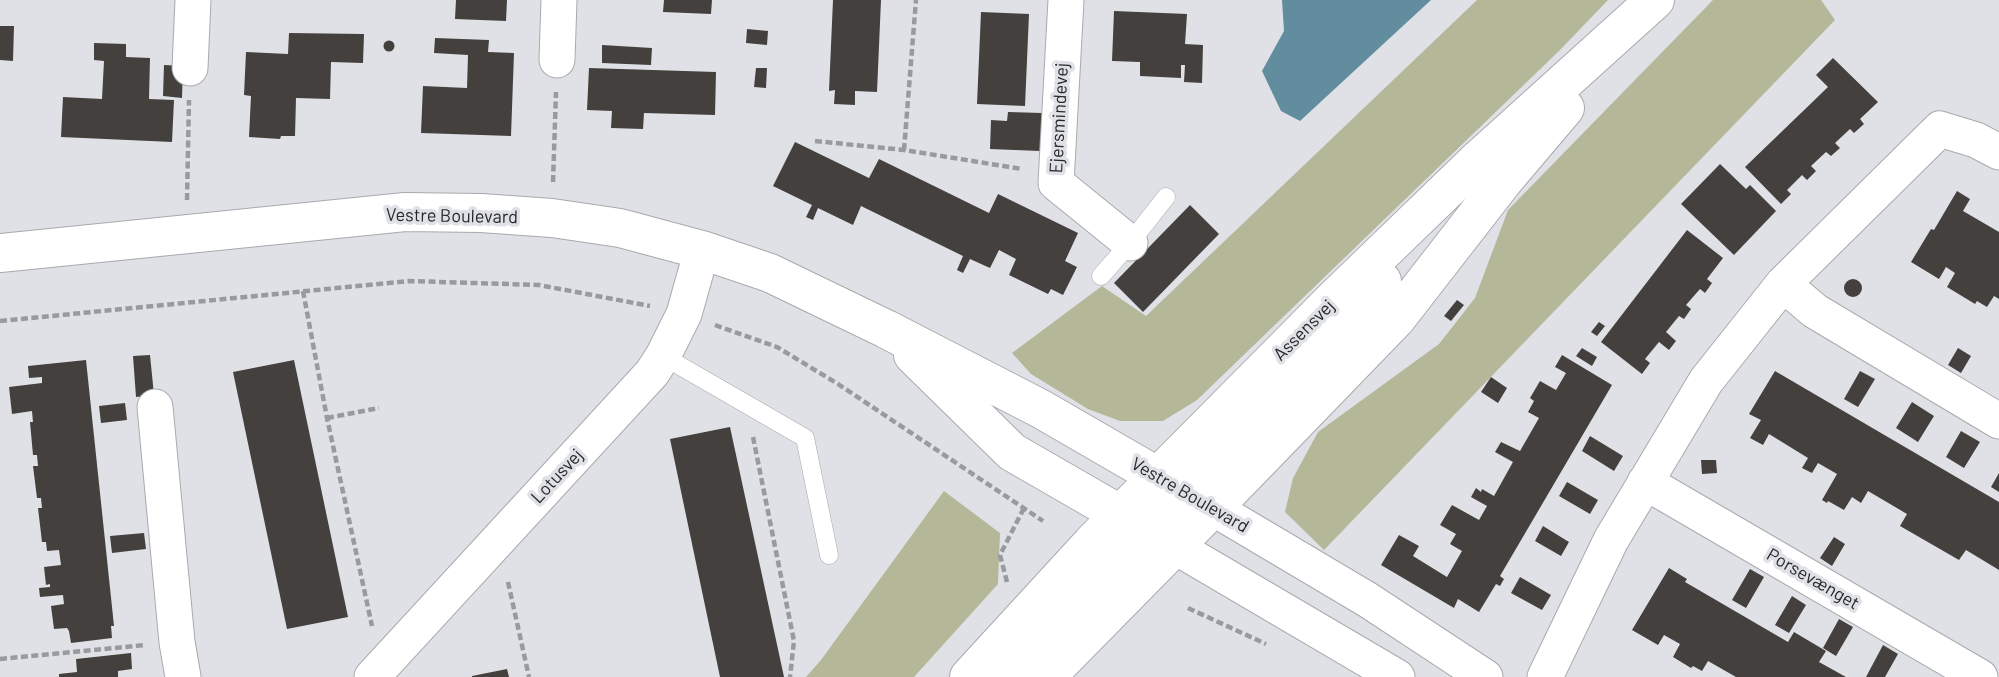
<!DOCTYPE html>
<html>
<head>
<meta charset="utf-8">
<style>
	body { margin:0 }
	canvas { display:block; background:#dfe1e6 }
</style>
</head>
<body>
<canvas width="1999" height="677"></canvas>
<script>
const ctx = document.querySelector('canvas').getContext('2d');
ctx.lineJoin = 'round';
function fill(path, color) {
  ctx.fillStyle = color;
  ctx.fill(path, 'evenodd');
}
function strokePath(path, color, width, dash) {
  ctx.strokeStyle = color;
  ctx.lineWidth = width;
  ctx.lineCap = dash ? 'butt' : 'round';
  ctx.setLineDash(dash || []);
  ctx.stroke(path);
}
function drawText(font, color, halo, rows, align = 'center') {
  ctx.font = font + ' Barlow,sans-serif';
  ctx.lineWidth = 7;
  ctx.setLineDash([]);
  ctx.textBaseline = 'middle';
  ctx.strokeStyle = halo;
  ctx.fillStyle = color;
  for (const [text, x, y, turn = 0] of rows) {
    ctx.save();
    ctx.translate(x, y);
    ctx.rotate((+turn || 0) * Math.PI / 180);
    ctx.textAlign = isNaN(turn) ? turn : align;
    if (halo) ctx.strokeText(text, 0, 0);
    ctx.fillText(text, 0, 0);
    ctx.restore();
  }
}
fill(new Path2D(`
	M1477 0H1608L1560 50 1197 400 1163 421H1120L1088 409 1031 374 1012 353 1102 286 1146 316Z
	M1713 0H1821L1835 20 1324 550 1285 512 1293 478 1318 432 1439 344 1475 298 1508 210Z
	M944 491 1000 533 998 584 914 677H806L821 660Z`), '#b4b899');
fill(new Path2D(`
	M1282 0H1431L1300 121 1281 111 1262 71 1284 31Z`), '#628d9e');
fill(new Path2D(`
	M456 0H507L506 21 455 19Z
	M664 0H712L711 14 663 12Z
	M833 0H881L877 92 855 91V105L834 104 835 90 829 91Z
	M1114 11 1187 14 1185 44 1203 45 1202 83 1184 82 1185 65H1181V78L1140 76V62L1112 61Z
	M981 12 1029 14 1025 106 977 104Z
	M0 26H14L13 61 0 60Z
	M747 29 768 31 767 45 746 43Z
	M289 33 364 34 363 63 331 62 330 99 296 98 295 136H281L280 139 249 137 251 96 244 95 246 52 288 54Z
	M435 38 489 40 488 52 514 53 511 136 421 133 423 86 467 88 468 55 434 53Z
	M383.5 46a5.5 5.5 0 1 1 11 0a5.5 5.5 0 1 1-11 0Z
	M94 43 126 44V57L150 58 149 99 174 100 172 142 61 137 63 97 102 99 104 61 94 60Z
	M602 45 652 48 651 65 602 63Z
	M1833 58 1878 102 1860 119 1864 124 1854 133 1850 129 1835 143 1840 148 1831 156 1826 152 1811 166 1816 171 1807 180 1802 175 1787 190 1791 194 1781 204 1745 167 1828 87 1816 75Z
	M164 65 183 66 182 98 163 96Z
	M589 68 716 72 715 115 644 113 643 129 611 128 612 111 587 110Z
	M756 68H767L766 88 754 87Z
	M1008 112 1042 113 1040 151 990 149 991 120 1007 121Z
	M795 142 869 178 879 159 989 213 998 194 1078 233 1065 261 1077 267 1063 295 1051 289 1048 294 1009 275 1016 259 999 250 990 268 970 259 963 273 957 270 963 256 861 206 853 225 818 208 813 220 806 217 812 205 773 186Z
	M1720 164 1746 189 1750 185 1776 211 1734 255 1681 204Z
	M1957 191 1970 199 1963 211 1999 232V299L1994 296 1987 307 1977 301 1975 304 1947 287 1955 273 1946 267 1939 279 1911 262 1931 229 1934 230Z
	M1190 205 1219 234 1143 312 1114 283Z
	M1687 230 1723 258 1707 279 1712 283 1705 293 1700 289 1686 305 1691 309 1684 319 1679 316 1666 332 1676 341 1669 350 1659 342 1645 359 1650 363 1642 374 1601 342Z
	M1844 288a9 9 0 1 1 18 0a9 9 0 1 1-18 0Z
	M1457 300 1464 305 1451 321 1444 316Z
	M1599 322 1605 326 1597 336 1591 332Z
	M1582 348 1597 357 1592 366 1576 356Z
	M1958 348 1971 356 1961 373 1948 365Z
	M150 355 154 395 136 397 133 356Z
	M1562 355 1612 385 1500 576 1504 579 1500 586 1496 584 1479 612 1458 599 1454 608 1381 565 1399 535 1419 546 1413 556 1447 577 1462 551 1450 544 1456 534 1440 525 1452 505 1479 520 1487 506 1471 497 1476 488 1481 492 1482 489 1494 496 1513 462 1495 452 1501 442 1520 451 1539 418 1528 412 1534 401 1530 398 1540 381 1556 390 1566 373 1555 367Z
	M86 360 114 626H111L112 638 71 643 69 631 67 628 54 629 51 606 64 604 63 595 40 597 39 588 50 587V584L46 585 44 567 61 565 59 550 47 551 46 542H42L38 508H42L41 498H37L33 466H38L37 455H33L30 422H33L32 411 12 414 9 387 42 383V377L29 378 28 366Z
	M294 360 348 617 287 629 233 372Z
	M1775 371 1999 502V570L1966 550 1959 560 1900 526 1907 514 1868 491 1861 503 1852 497 1844 510 1828 501 1827 503 1822 500 1837 474 1818 463 1812 473 1802 468 1808 458 1769 434 1763 445 1750 438 1761 420 1749 414Z
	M1860 371 1875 379 1858 407 1844 399Z
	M1491 377 1507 388 1498 403 1481 392Z
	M1912 402 1934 416 1918 442 1896 428Z
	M125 403 127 420 101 423 99 406Z
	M730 427 784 677H720L670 439Z
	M1961 431 1980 442 1964 468 1946 457Z
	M1590 436 1623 456 1614 471 1582 451Z
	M1701 460H1716L1717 473 1702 474Z
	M1999 473V492L1991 487Z
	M1567 482 1598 500 1590 514 1559 496Z
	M1543 526 1569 542 1561 556 1535 541Z
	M144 533 146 549 112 553 110 536Z
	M1834 537 1845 544 1832 566 1820 558Z
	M1669 568 1687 579 1685 582 1788 642 1794 632 1826 651 1819 662 1846 677H1736L1708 661 1702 671 1693 666 1691 668 1673 657 1680 644 1664 635 1658 645 1632 630Z
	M1750 569 1764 577 1746 608 1732 600Z
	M1520 577 1551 595 1542 610 1511 593Z
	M1792 596 1806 605 1789 633 1775 625Z
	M1839 619 1853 627 1836 656 1823 648Z
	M1883 645 1898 654 1885 677H1866Z
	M131 653 132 669 118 671V677H59V674L77 672 76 659Z
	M507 669 509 677H472V676Z`), '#44403d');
const service = new Path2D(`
	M1101 276 1130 243 1166 197
	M663 356 805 438 829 555`);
const minor = new Path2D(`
	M1066 0 1056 183 1130 243
	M557 60 559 0
	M190 68 193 0
	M1783 284 1815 311 1999 421
	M155 407 177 642 183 677
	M1645 482 1980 677
	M1213 508 1368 600 1485 677
	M1174 546 1397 677
	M372 677 652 373 663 356 684 314 702 250
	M1545 677 1611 540 1706 381 1783 284 1940 129 1976 140 1999 152`);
const tertiary = new Path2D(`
	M0 253 405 212 481 213 552 218 620 228 702 250 770 273 886 329 1041 409 1186 493
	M913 355 1012 452 1149 531`);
const secondary = new Path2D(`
	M1174 546C1169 533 1168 524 1173 510L1356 315 1382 281
	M969 677 1092 543 1333 300 1480 158 1655 0
	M1009 677 1109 572 1158 518 1163 504V490
	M1046 677 1244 476 1396 319 1504 180 1565 108`);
strokePath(service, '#a7aaae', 19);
strokePath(minor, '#a7aaae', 37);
strokePath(tertiary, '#a7aaae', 40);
strokePath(secondary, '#a7aaae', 40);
strokePath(new Path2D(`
	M815 141 904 150 1022 169
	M904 150 916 0
	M553 182 556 92
	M187 200 189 100
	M303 291 327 418 372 626
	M0 321 409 281 539 285 650 306
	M715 325 777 347 838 384 1043 521
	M327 418 379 408
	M753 437 794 641 790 677
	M508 582 529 677
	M1007 582 1000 555 1024 508
	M1188 608 1266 644
	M0 659 145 645`), '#999a9e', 4.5, [7, 3.5]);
strokePath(service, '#fff', 18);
strokePath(minor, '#fff', 35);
strokePath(tertiary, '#fff', 38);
strokePath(secondary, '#fff', 38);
drawText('18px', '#262729', '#dfe1e6', [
	["Ejersmindevej",1059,118,-87],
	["Vestre Boulevard",452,216,1],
	["Assensvej",1304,330,-45],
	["Lotusvej",557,476,-47],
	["Vestre Boulevard",1190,495,30],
	["Porsevænget",1813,579,30]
]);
</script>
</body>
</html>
